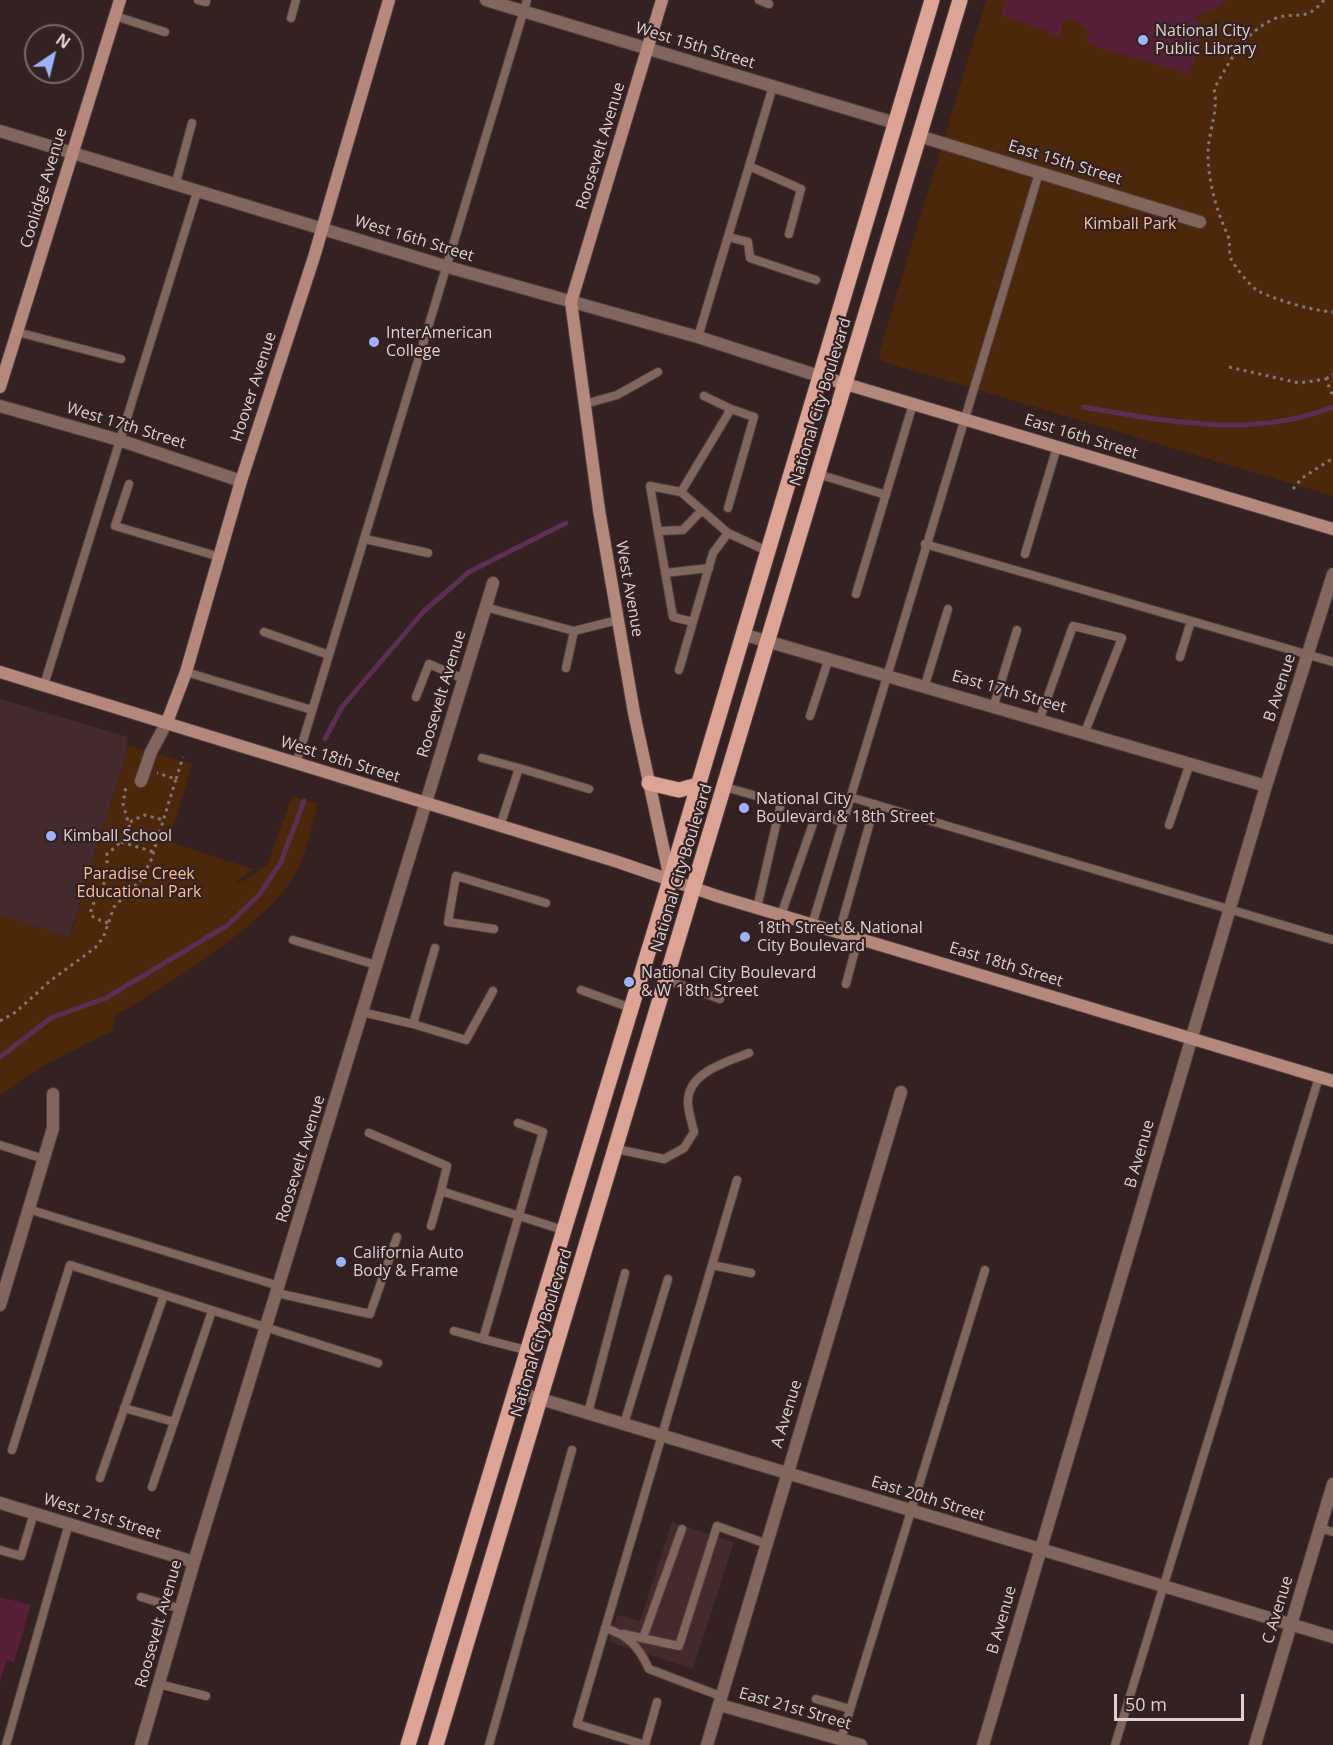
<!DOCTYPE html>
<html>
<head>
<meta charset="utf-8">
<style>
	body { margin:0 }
	#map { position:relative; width:1333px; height:1745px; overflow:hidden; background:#342122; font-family:"Open Sans",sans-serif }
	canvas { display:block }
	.north { position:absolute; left:24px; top:24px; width:60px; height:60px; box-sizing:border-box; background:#342122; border:2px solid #786768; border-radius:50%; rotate:35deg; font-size:16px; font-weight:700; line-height:24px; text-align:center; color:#ded1d1 }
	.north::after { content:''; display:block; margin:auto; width:21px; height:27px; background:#9eb3fd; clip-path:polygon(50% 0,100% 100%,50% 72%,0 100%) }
	.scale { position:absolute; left:1114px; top:1694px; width:130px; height:27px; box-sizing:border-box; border:3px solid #ded1d1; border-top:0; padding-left:8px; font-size:18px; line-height:21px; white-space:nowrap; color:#ded1d1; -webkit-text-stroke:4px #342122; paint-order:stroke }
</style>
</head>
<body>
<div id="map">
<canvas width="1333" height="1745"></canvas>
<div class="north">N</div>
<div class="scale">50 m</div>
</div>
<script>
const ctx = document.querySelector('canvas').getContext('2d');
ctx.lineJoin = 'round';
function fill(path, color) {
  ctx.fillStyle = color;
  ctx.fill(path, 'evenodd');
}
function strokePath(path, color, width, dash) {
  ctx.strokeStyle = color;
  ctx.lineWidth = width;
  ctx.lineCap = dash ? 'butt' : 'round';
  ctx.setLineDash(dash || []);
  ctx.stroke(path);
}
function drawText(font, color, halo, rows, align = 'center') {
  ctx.font = font + ' "Open Sans",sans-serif';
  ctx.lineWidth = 4.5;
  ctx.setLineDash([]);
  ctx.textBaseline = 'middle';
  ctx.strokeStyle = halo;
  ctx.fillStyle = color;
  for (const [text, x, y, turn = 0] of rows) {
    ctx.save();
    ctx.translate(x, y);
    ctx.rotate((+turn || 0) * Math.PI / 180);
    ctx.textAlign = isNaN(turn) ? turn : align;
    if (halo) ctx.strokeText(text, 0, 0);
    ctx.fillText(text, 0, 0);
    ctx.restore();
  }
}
fill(new Path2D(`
	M0 699 128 737 126 756 69 937 0 916Z
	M672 1522 734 1542 693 1669 609 1642 617 1615 640 1621Z`), '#432a2c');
fill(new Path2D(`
	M986 0H1333V496L881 361 879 353Z
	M127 745 192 764 169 842 254 869 235 882 243 881 267 865 292 796 318 804C311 828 306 857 293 878 261 928 167 985 115 1016L112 1031 41 1067 0 1095V916L70 937 126 756Z`), '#4b2809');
strokePath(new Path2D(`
	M1083 407C1166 421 1251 439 1333 407
	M325 739 342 707 424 611 469 572 566 523
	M0 1057 51 1018 106 998 228 925 259 895 281 862 304 801`), '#5b2e53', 5);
fill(new Path2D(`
	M1007 0H1226L1221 6 1195 16 1204 26 1189 74 1088 44 1086 27 1066 17 1059 36 1001 15Z
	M0 1597 31 1605 14 1662 7 1660 0 1681Z`), '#562138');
const lane = new Path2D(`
	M198 0 206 2
	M759 0 769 4
	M115 16 165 32
	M291 18 296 0
	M749 166 801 189 789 234
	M175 186 192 123
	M728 237 748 242 750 258 816 280
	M17 332 121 359
	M698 337 773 86
	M704 396 731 409 681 492 728 533 767 551
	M585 404 617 395 658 372
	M818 474 886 495
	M129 484 115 526 220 557
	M728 508 754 417 731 409
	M658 531 683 530 701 511
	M365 539 428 553
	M925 544 1333 662
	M1025 554 1057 447
	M665 573 709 568
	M856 594 913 404
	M485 607 574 631 618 620
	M693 622 713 553 728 533
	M264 632 329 655
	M1180 657 1191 621
	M566 668 574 631
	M679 670 693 622 673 617 650 486 681 492
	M186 672 312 710
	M44 685 197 192
	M925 685 948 609
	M416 697 429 664 464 679
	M994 705 1017 630
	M810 716 829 658
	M1040 718 1073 626 1122 638 1085 732
	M482 758 519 768
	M296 764 527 0
	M725 787 781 803 757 908
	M850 797 1333 940
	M1169 825 1190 763
	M500 826 519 768 589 789
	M781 915 816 815 843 822
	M812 925 1039 173
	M494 929 448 922 456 876 546 903
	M839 933 875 804
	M293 940 376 965
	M667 980 720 999
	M846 984 858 939
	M581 990 631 1008
	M362 1012 413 1024 435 948
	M413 1024 466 1040 493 991
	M369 1133 447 1166 441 1191 563 1230
	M0 1145 44 1159
	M616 1149 664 1159 684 1148 694 1132C692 1123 689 1114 688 1104 686 1073 726 1062 749 1053
	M28 1209 279 1286
	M431 1226 441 1191
	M712 1265 751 1273
	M277 1293 370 1314 397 1237
	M454 1331 483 1339 543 1132 518 1123
	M483 1339 526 1350
	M124 1408 174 1422
	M588 1413 625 1273
	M624 1424 668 1279
	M12 1450 70 1265 378 1363
	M100 1478 164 1295
	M152 1487 212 1311
	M1320 1528 1333 1532
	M0 1550 21 1556 34 1513
	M141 1597 181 1609
	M605 1628C628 1635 639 1647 649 1669L723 1697
	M623 1634 679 1646 717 1526 767 1544
	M643 1638 682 1529
	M159 1684 206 1696
	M816 1699 850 1709
	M657 1702 645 1745 577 1724 737 1180
	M841 1739 985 1270
	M6 1745 69 1523
	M489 1745 572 1450
	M1115 1745 1319 1077`);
const street = new Path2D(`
	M486 0 895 123
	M0 131 448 267 698 337 819 376
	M919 136 1200 222
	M0 406 119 440 241 481
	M742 634 1266 786
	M141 781 151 752 167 722
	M0 1305 53 1128V1094
	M514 1391 1333 1637
	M0 1503 194 1562
	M720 1705 861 1745
	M141 1745 194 1562 493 583
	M707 1745 901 1092
	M983 1745 1266 786 1333 574
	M1255 1745 1333 1484`);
const secondary = new Path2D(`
	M662 0 571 302 599 510 634 713 670 879
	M819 376 1333 529
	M0 387 120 0
	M0 672 615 861 717 896 1333 1081
	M167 722 186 672 241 481 314 257 389 0`);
const primary = new Path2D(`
	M649 783 679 790 698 785
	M408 1745 670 880 932 0
	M436 1745 960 0`);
strokePath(lane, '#4f3d3e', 10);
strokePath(street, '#4f3d3e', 14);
strokePath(secondary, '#4f3d3e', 14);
strokePath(primary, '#4f3d3e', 17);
strokePath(new Path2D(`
	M1324 0C1305 24 1294 10 1274 19 1243 33 1230 61 1214 89 1219 109 1209 130 1208 152 1208 182 1216 209 1228 236 1231 243 1228 252 1231 259 1235 267 1250 286 1258 291 1276 300 1313 311 1333 312
	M1229 367 1299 383 1326 379 1333 397
	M1326 379 1333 374
	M1293 489 1302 478 1333 458
	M176 779 183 757
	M130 822 144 815 164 820
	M121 842 154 852
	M108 923 94 918 90 913 96 897 107 878V854L121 842 130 829 123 804 126 786
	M0 1021 16 1012 50 981 95 948 103 938 114 907 141 880 151 860 176 779 157 773`), '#847475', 3, [3, 4.5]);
strokePath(lane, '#81665e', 8);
strokePath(street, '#81665e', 12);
strokePath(secondary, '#b4897c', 12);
strokePath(primary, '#dca494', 15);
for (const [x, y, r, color] of [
	[1143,40,6,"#9eb3fd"],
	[374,342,6,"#9eb3fd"],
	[744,808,6,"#9eb3fd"],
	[51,836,6,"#9eb3fd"],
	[745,937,6,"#9eb3fd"],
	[629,982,6,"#9eb3fd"],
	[341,1262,6,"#9eb3fd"]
]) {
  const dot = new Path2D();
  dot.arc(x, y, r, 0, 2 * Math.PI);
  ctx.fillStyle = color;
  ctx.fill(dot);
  strokePath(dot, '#342122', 2);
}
drawText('16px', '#ded1d1', '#342122', [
	["National City",1155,31],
	["Public Library",1155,49],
	["InterAmerican",386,333],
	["College",386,351],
	["National City",756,799],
	["Boulevard & 18th Street",756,817],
	["Kimball School",63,836],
	["18th Street & National",757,928],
	["City Boulevard",757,946],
	["National City Boulevard",641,973],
	["& W 18th Street",641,991],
	["California Auto",353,1253],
	["Body & Frame",353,1271]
], 'left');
drawText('16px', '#ded1d1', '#342122', [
	["West 15th Street",695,46,17],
	["Roosevelt Avenue",601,146,-73],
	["East 15th Street",1065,163,17],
	["Coolidge Avenue",44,188,-73],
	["West 16th Street",414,239,17],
	["Hoover Avenue",254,387,-72],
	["National City Boulevard",821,402,-73],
	["West 17th Street",126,426,17],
	["East 16th Street",1081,437,17],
	["West Avenue",629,589,80],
	["B Avenue",1280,688,-72],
	["East 17th Street",1009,692,16],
	["Roosevelt Avenue",442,694,-73],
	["West 18th Street",340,760,17],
	["National City Boulevard",682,868,-73],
	["East 18th Street",1006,965,17],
	["B Avenue",1140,1154,-74],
	["Roosevelt Avenue",301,1159,-73],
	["National City Boulevard",542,1333,-73],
	["A Avenue",787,1414,-73],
	["East 20th Street",928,1499,17],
	["West 21st Street",102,1517,17],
	["C Avenue",1278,1610,-73],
	["B Avenue",1002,1620,-74],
	["Roosevelt Avenue",159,1624,-74],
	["East 21st Street",795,1709,16]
]);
drawText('16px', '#fcc094', '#342122', [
	["Kimball Park",1130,224],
	["Paradise Creek",139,874],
	["Educational Park",139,892]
]);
</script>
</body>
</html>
